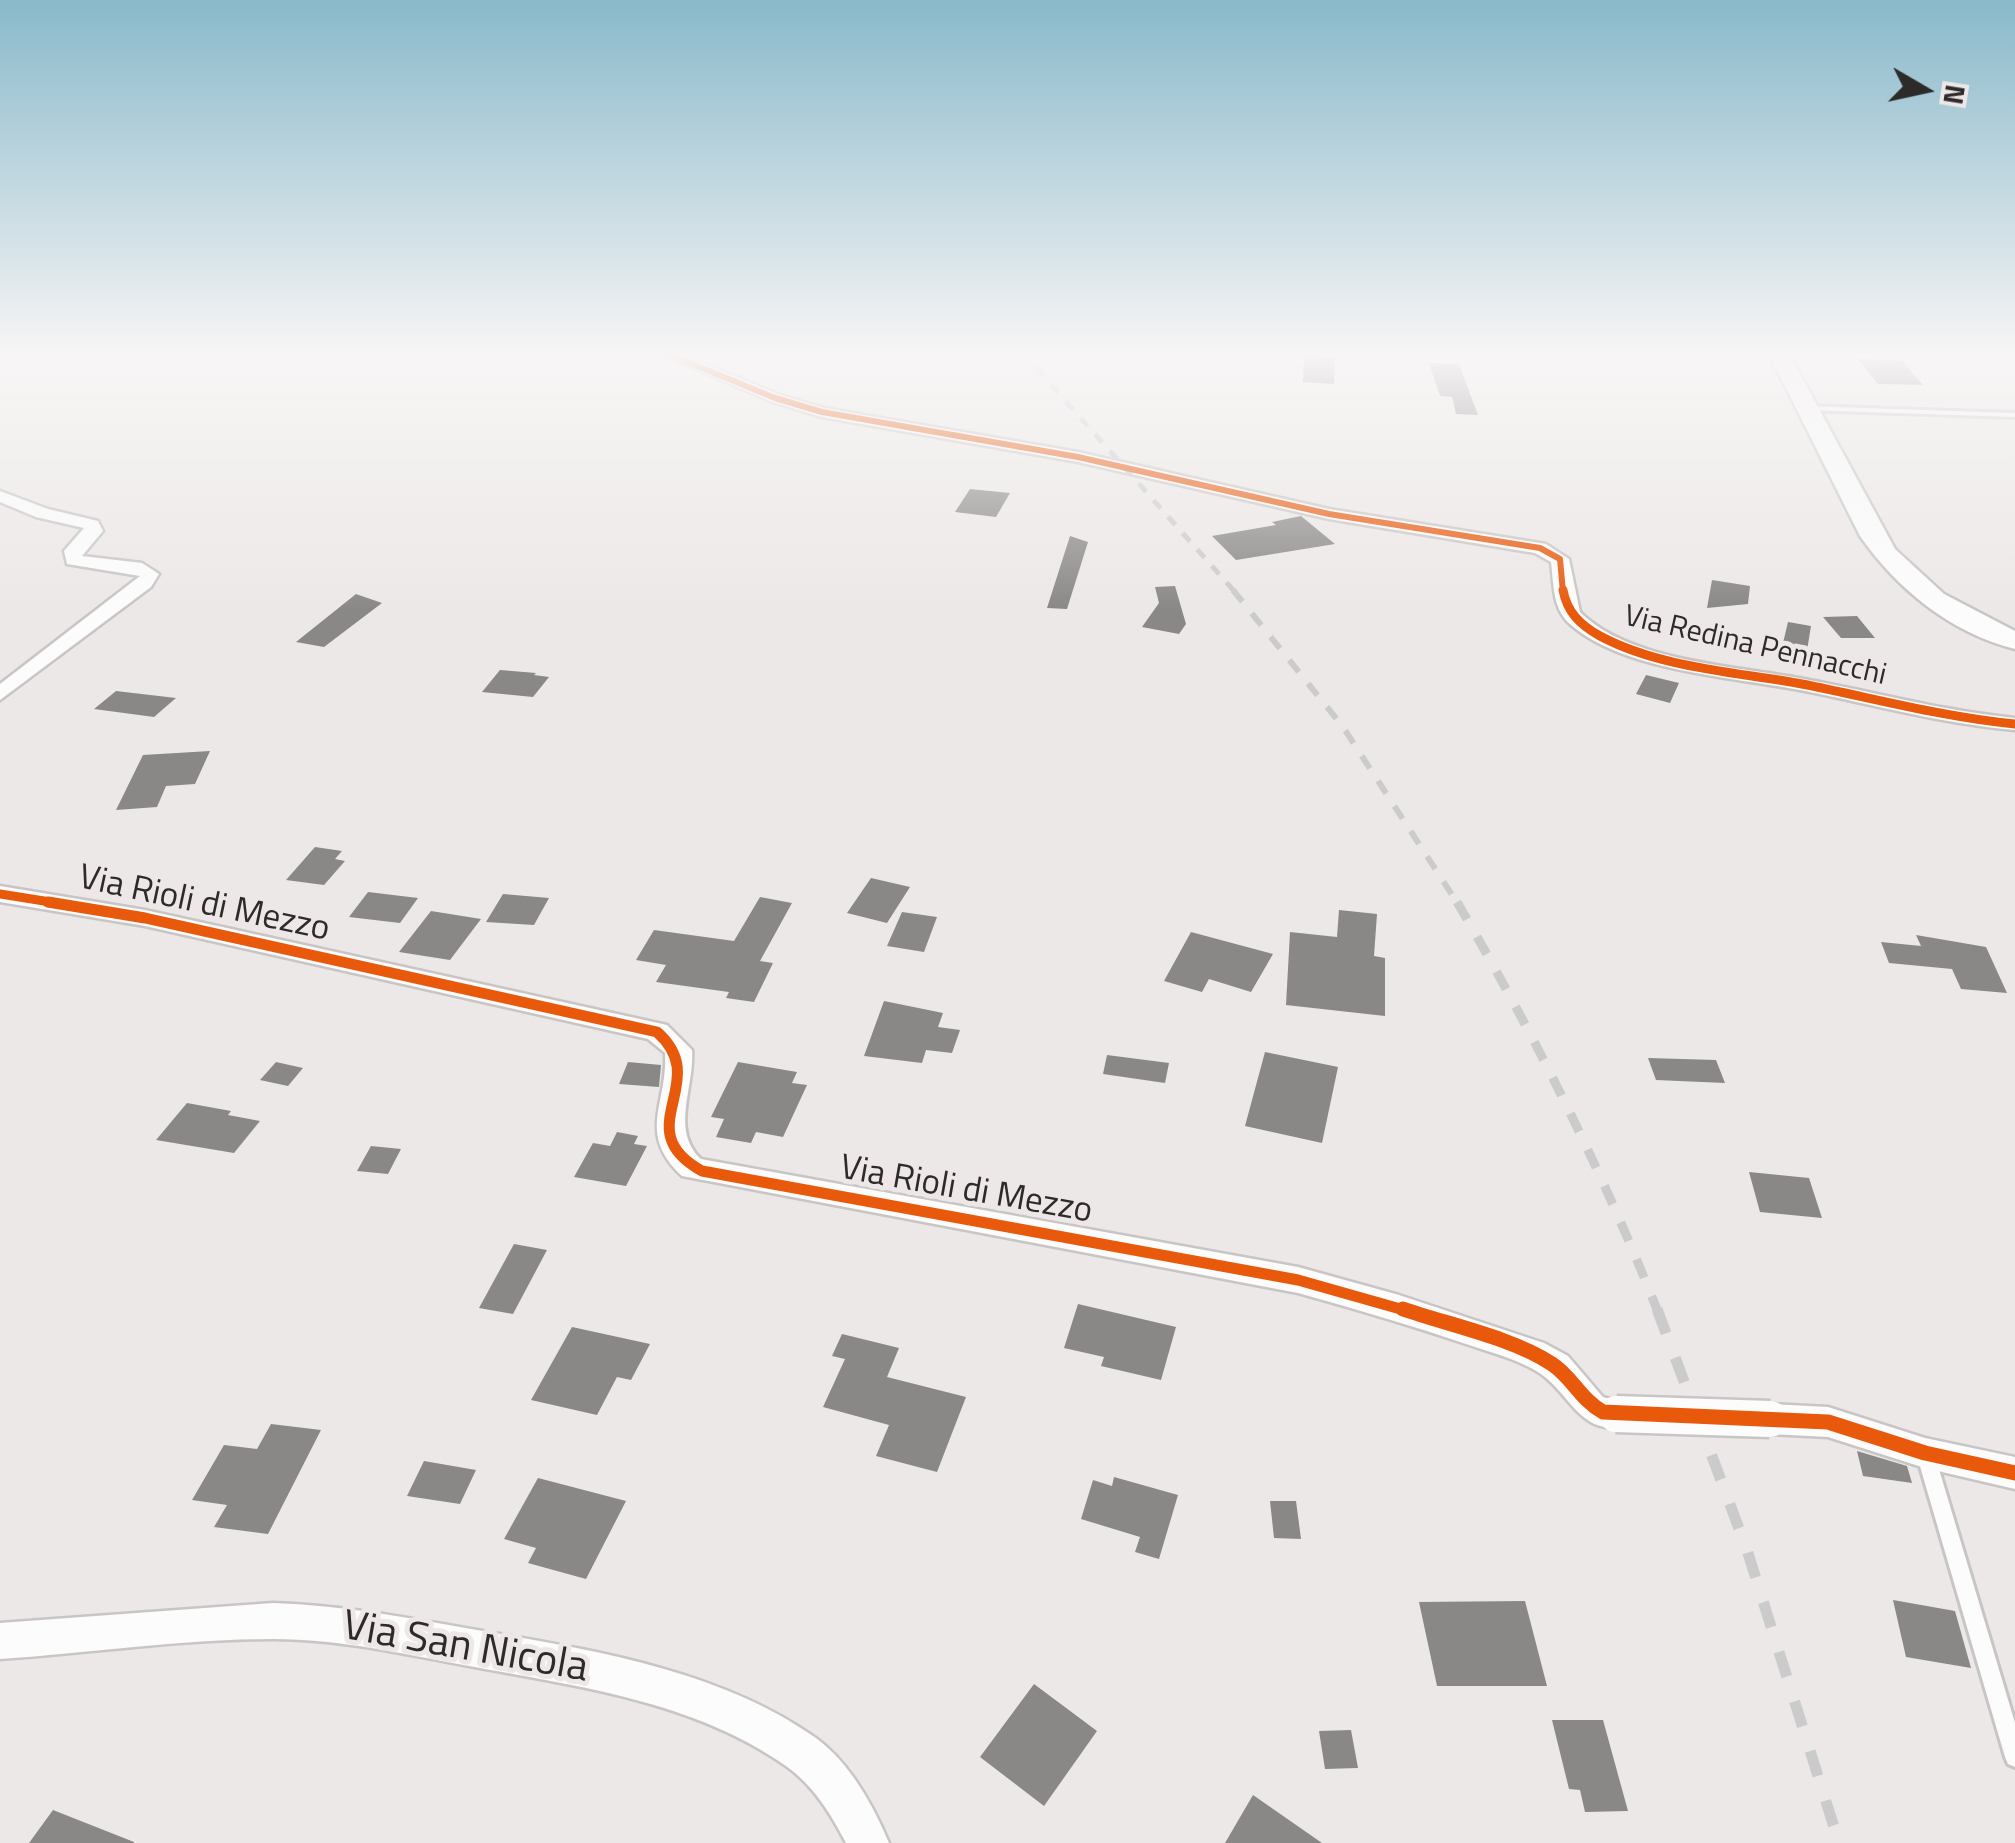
<!DOCTYPE html>
<html>
<head>
<meta charset="utf-8">
<style>
	body { margin:0 }
	#map { position:relative; width:2015px; height:1843px; overflow:hidden; background:#ede8e8; font-family:"Titillium Web",sans-serif }
	canvas { display:block }
	.north { position:absolute; left:1875px; top:40px; width:100px; height:100px; -webkit-text-stroke:8px #eee7e7; paint-order:stroke; rotate:99deg; font-size:28px; font-weight:700; line-height:40px; text-align:center; color:#2d2a2a }
	.north::after { content:''; display:block; margin:auto; width:35px; height:45px; background:#2d2a2a; clip-path:polygon(50% 0,100% 100%,50% 72%,0 100%) }
</style>
</head>
<body>
<div id="map">
<canvas width="2015" height="1843"></canvas>
<div class="north">N</div>
</div>
<script>
const ctx = document.querySelector('canvas').getContext('2d');
ctx.lineJoin = 'round';
function fill(path, color) {
  ctx.fillStyle = color;
  ctx.fill(path, 'evenodd');
}
function strokePath(path, color, width, dash) {
  ctx.strokeStyle = color;
  ctx.lineWidth = width;
  ctx.lineCap = dash ? 'butt' : 'round';
  ctx.setLineDash(dash || []);
  ctx.stroke(path);
}
function drawText(font, color, halo, rows, align = 'center') {
  ctx.font = font + ' "Titillium Web",sans-serif';
  ctx.lineWidth = 10;
  ctx.setLineDash([]);
  ctx.textBaseline = 'middle';
  ctx.strokeStyle = halo;
  ctx.fillStyle = color;
  for (const [text, x, y, turn = 0] of rows) {
    ctx.save();
    ctx.translate(x, y);
    ctx.rotate((+turn || 0) * Math.PI / 180);
    ctx.textAlign = isNaN(turn) ? turn : align;
    if (halo) ctx.strokeText(text, 0, 0);
    ctx.fillText(text, 0, 0);
    ctx.restore();
  }
}
fill(new Path2D(`
	M1304 355 1335 357 1334 384 1303 382Z
	M1858 359 1902 361 1923 385 1878 384Z
	M1429 363 1459 364 1478 415 1456 414 1452 397 1440 396Z
	M970 489 1010 493 996 517 955 512Z
	M1301 516 1335 544 1236 560 1212 536 1276 525 1272 522Z
	M1070 536 1088 542 1067 609 1047 608Z
	M1712 580 1750 586 1748 604 1707 608Z
	M1175 586 1186 624 1179 634 1142 627 1159 603 1155 587Z
	M356 594 382 603 324 647 296 642Z
	M1857 616 1875 638H1841L1823 617Z
	M1788 622 1811 626 1804 669 1778 664Z
	M500 670 536 673 534 675 549 677 533 697 482 692Z
	M1646 675 1679 683 1670 703 1636 694Z
	M116 691 176 698 154 717 94 709Z
	M210 751 195 784 166 786 157 807 116 810 143 755Z
	M315 847 342 851 335 859 345 861 324 885 286 880Z
	M871 878 910 887 887 923 847 913Z
	M368 892 418 898 400 923 349 917Z
	M503 894 549 898 534 925 486 922Z
	M760 897 792 903 760 961 773 963 754 1002 726 998 729 992 656 982 666 965 636 960 654 930 734 941Z
	M1339 910 1377 914 1374 956 1385 958V1016L1286 1005 1290 932 1337 937Z
	M431 911 481 919 450 960 399 952Z
	M902 912 937 917 924 952 887 946Z
	M1191 932 1273 954 1251 992 1209 979 1202 992 1164 981Z
	M1916 935 1986 947 2007 993 1961 989 1952 969 1889 963 1881 942 1921 946Z
	M884 1001 943 1013 938 1027 960 1030 952 1053 926 1050 922 1063 864 1056Z
	M1265 1052 1338 1067 1322 1143 1245 1126Z
	M1107 1055 1169 1063 1165 1083 1103 1074Z
	M1648 1058 1716 1060 1725 1083 1656 1080Z
	M276 1062 303 1068 288 1086 260 1080Z
	M628 1062 661 1065 659 1087 619 1084Z
	M738 1062 797 1072 792 1083 807 1085 783 1137 756 1132 751 1143 716 1137 724 1119 711 1117Z
	M187 1103 231 1111 228 1115 260 1121 234 1153 156 1140Z
	M617 1132 638 1136 634 1144 647 1146 626 1186 574 1177 593 1143 610 1146Z
	M371 1146 401 1149 388 1174 357 1171Z
	M1749 1172 1809 1178 1822 1218 1760 1212Z
	M514 1244 547 1250 513 1314 479 1308Z
	M1078 1304 1176 1327 1161 1380 1101 1366 1104 1357 1064 1348Z
	M572 1327 650 1344 631 1380 617 1377 597 1415 531 1400Z
	M842 1334 899 1348 887 1377 966 1397 937 1472 876 1456 889 1425 823 1407 845 1359 832 1356Z
	M271 1424 321 1430 268 1534 214 1527 227 1505 192 1500 224 1445 257 1449Z
	M1857 1451 1907 1466 1912 1483 1863 1476Z
	M424 1461 476 1470 460 1504 407 1496Z
	M1114 1477 1178 1495 1159 1559 1135 1552 1140 1537 1081 1519 1093 1480 1112 1486Z
	M538 1478 626 1501 586 1579 528 1563 536 1548 504 1539Z
	M1270 1501H1296L1301 1539 1274 1538Z
	M1893 1600 1955 1611 1971 1668 1906 1657Z
	M1525 1601 1547 1686H1437L1419 1602Z
	M1034 1684 1097 1731 1044 1806 980 1757Z
	M1552 1720H1603L1628 1811 1585 1812 1580 1790 1569 1789Z
	M1351 1730 1358 1768 1325 1769 1319 1731Z
	M1253 1795 1322 1843H1225Z
	M53 1810 134 1842V1843H29Z`), '#8a8787');
const service = new Path2D(`
	M1804 406 2015 413V417L1807 410 1803 408Z
	M1926 1448 1932 1451 1935 1456 2015 1723V1767L2008 1764 2005 1757 1917 1456 1920 1451Z`);
const minor = new Path2D(`
	M656 352H676L780 395 824 408 1078 452 1329 509 1546 544 1569 559 1580 612C1630 662 1738 666 1804 679 1875 692 1943 711 2015 718V730C1943 724 1875 705 1805 691 1735 677 1626 672 1571 625 1552 609 1554 585 1551 562L1535 553 1329 519 1078 462 822 417 770 401Z
	M0 491 48 509 98 521 103 531 82 556 142 563 159 574 151 587 0 700V684L140 576 67 564 64 551 84 528 36 517 0 502Z
	M0 886 145 910 667 1025 692 1050C695 1087 670 1130 701 1159L1298 1267 1399 1295 1544 1343 1568 1356 1603 1397 1628 1404 1633 1414 1628 1424C1583 1440 1571 1395 1541 1374 1520 1360 1493 1353 1469 1345 1413 1326 1356 1309 1298 1293L682 1176C636 1133 668 1104 665 1053L648 1039 145 926 0 902Z
	M1770 1404 1828 1407 1925 1438 2015 1457V1489L1925 1468 1828 1437 1770 1434 1758 1429 1753 1419 1758 1409Z
	M273 1603C342 1605 409 1618 477 1630 591 1650 718 1669 816 1738 850 1763 873 1805 889 1843H846C831 1814 813 1785 786 1766 694 1701 576 1686 469 1666 404 1654 339 1639 273 1639 182 1639 91 1653 0 1659V1623Z`);
const secondary = new Path2D(`
	M1768 352H1788L1895 549 1944 594 2015 631V649C1951 633 1897 589 1860 536Z`);
strokePath(service, '#c9c5c5', 6);
strokePath(minor, '#c9c5c5', 5);
strokePath(secondary, '#c9c5c5', 5);
fill(service, '#fcfcfc');
fill(minor, '#fcfcfc');
fill(secondary, '#fcfcfc');
strokePath(new Path2D(`
	M1022 352 1235 592`), '#cccbcb', 5, [11, 11]);
strokePath(new Path2D(`
	M1233 590 1343 727 1458 904`), '#cccbcb', 6, [15, 15]);
strokePath(new Path2D(`
	M1457 902C1534 1034 1602 1170 1658 1312`), '#cccbcb', 9, [20, 20]);
strokePath(new Path2D(`
	M1657 1309 1747 1550 1839 1843`), '#cccbcb', 11, [26, 26]);
const minorBridge = new Path2D(`
	M1616 1414 1770 1419`);
strokePath(minorBridge, '#c9c5c5', 41, []);
strokePath(minorBridge, '#fcfcfc', 36);
strokePath(new Path2D(`
	M663 352 775 398 822 412 1078 457 1329 514 1540 548 1560 559 1563 592`), '#e8590c', 6);
strokePath(new Path2D(`
	M1563 590C1567 612 1580 625 1600 636 1660 668 1736 672 1802 684 1873 698 1943 717 2015 724
	M0 894 63 904`), '#e8590c', 9);
strokePath(new Path2D(`
	M48 902 145 918 657 1032C714 1082 626 1129 702 1171L1298 1280 1411 1312`), '#e8590c', 11);
strokePath(new Path2D(`
	M1403 1309C1449 1325 1513 1338 1552 1364 1572 1377 1581 1400 1603 1412L1828 1422 1925 1453 2015 1473`), '#e8590c', 15);
const sky = ctx.createLinearGradient(0, 0, 0, 610);
sky.addColorStop(0, '#89b9ca');
sky.addColorStop(0.58, '#f7f5f5');
sky.addColorStop(1, '#f7f5f500');
ctx.fillStyle = sky;
ctx.fillRect(0, 0, 2015, 610);
drawText('30px', '#2d2a2a', '#eee7e7', [
	["Via Redina Pennacchi",1755,647,13]
]);
drawText('35px', '#2d2a2a', '#eee7e7', [
	["Via Rioli di Mezzo",204,905,12],
	["Via Rioli di Mezzo",966,1191,10]
]);
drawText('42px', '#2d2a2a', '#eee7e7', [
	["Via San Nicola",465,1649,10]
]);
</script>
</body>
</html>
